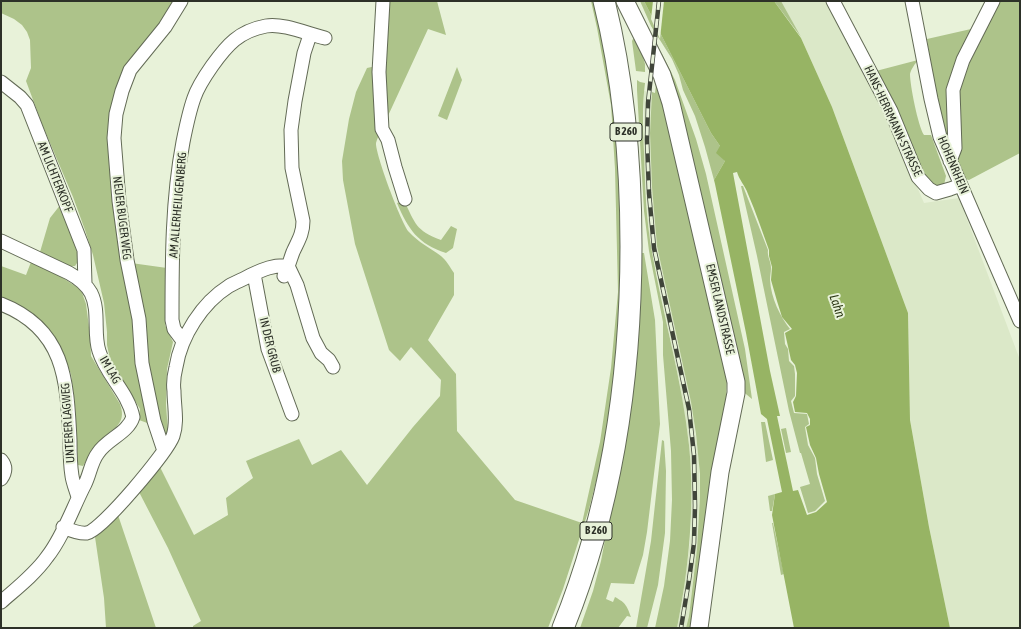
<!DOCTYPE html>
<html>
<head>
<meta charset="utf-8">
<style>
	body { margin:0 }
	#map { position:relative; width:1021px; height:629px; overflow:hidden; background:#e8f2d9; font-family:"Asap Condensed",sans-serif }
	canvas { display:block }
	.frame { position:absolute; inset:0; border:2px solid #2d3128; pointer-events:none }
</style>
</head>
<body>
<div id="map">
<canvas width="1021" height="629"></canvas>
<div class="frame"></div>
</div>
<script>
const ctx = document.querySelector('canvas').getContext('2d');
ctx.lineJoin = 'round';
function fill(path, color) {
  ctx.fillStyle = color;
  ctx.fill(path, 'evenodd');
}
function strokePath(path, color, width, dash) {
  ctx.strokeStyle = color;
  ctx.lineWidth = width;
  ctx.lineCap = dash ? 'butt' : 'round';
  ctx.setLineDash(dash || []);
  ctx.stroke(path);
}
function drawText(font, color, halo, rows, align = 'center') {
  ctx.font = font + ' "Asap Condensed",sans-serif';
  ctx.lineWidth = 4;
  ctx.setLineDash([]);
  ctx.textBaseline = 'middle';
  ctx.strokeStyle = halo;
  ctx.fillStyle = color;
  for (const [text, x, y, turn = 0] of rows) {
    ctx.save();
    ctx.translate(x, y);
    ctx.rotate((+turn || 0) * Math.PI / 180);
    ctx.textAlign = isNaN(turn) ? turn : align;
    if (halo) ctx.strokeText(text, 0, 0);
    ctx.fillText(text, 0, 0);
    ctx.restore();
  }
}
fill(new Path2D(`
	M781 1H825L846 36 889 122 924 203 959 198 1020 360V628H950L929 527 910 420 908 313 832 107 801 38Z
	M644 91 652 92 650 133 652 187 657 246 691 402 699 460 700 497 697 549 689 616 686 628H677L683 596 691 533V474L689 444 679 380 656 270 649 234 644 159Z`), '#dbe8c8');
fill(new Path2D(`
	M1 1H186L135 72 125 95 118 138 131 263 167 268V305L165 325 173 342 167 369 166 405 168 431 166 437 150 424 139 420 140 409 110 359 107 345V332L104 303 93 255 85 230 73 197 42 124 26 81 31 68 30 40 27 32 22 25 14 19 1 13Z
	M387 1H437L446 35 428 29 381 131C379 135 377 139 376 143 375 153 401 223 409 232 418 242 430 248 441 256 446 260 450 267 454 273V295L428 340 456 374 457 431 515 500 582 523 600 442 611 368 618 292 615 169 611 105 597 28 591 1H596L612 96 619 181 621 266 618 330 615 367 606 437 599 470 589 509 563 589 548 628H193V626L201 621 168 548 139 492 160 467 194 535 228 515 226 498 253 478 246 461 299 439 312 465 341 450 367 485 413 427 440 396 441 380 411 347 400 361 389 350 355 244 343 180 342 161 349 119 356 92 367 68 376 66Z
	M640 1H644L711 133 720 146 725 161 714 180 705 147 695 116 683 90 679 75 672 59 651 26Z
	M774 1H781L801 37Z
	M997 1H1020V153L969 180 965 179 943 131 932 75 927 39 971 29 992 10Z
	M637 37 645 64V72L636 71 632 41 633 39Z
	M662 54 675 80 696 139 706 174 745 349 752 399 741 390 661 59Z
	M918 60C915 64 911 69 910 74 910 85 918 126 924 135H931L946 176 944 185 937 188 926 179 876 71Z
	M457 67 462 80 447 120 438 116Z
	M637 80 640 82 645 83C642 106 643 130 644 152 645 186 646 219 652 252 663 316 682 379 689 445 695 506 689 568 677 628H655L664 586 670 541 672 500 671 451 663 355V322L649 251 644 211 637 90Z
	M656 84H658L727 378 725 414 693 628H686L689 616 697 549 700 497V474L696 434 691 402 657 246 652 187 650 133 652 92 655 93Z
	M741 186H743L768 250C767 257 771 261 771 268 771 272 770 276 770 280 771 298 780 316 790 329L784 332 785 344 788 349 789 361 794 366 795 374V396L791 401 794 413 807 414 809 424 805 427 808 445 815 458 817 474 825 501 815 511 808 513 800 487 810 484 801 453H800L789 411 757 256Z
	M402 201H404C416 224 415 230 441 240L451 226 457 229 453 248 446 253C418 244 408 229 397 203Z
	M61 204 78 255 77 263 75 266H68L40 252 50 218Z
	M642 253H644L655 320 660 424 647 532 643 555 634 584 611 583 606 599 613 602 615 597C626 603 627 606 631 617L627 616 618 628H580L593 591 601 561 614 492 634 367Z
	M31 262 57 274 81 290 86 304 90 335 91 356 120 404C128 426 110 429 99 442 92 449 88 458 83 466L78 465 75 405 71 374 61 350 1 302V266L26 275Z
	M761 422H765L773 460 766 462Z
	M786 428 791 452 786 453 781 429Z
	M662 440 664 441 666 471 665 533 658 585 647 628H636L651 541Z
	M775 494 772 511H770L768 496Z
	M118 515 156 628H106L104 598 95 537Z
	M772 523H773L784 574 781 575Z`), '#adc38a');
fill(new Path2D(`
	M644 1H774L801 38 832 107 908 313 910 420 929 527 950 628H794L772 515 775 494 782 492 767 419 761 414 746 333 715 184 714 180 725 161 716 153 720 146 711 133ZM737 172C739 180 745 185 748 194 756 212 762 231 769 250V256L772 267 771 280 777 301 782 317 792 329 785 333 791 360 795 365 797 373 796 396 793 402 795 412 807 413 810 419V425L806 427 810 445 816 458 819 474 827 502 816 512 807 515 798 490 793 491 777 416H780L770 371 733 173Z`), '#97b464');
fill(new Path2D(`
	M653 1H664L660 39 651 19Z`), '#e8f2d9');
const minor = new Path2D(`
	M383 1 379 72 382 129 388 140 395 167 405 199
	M833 1 891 111 918 177 929 189 936 193 950 189 961 185
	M912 1 931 99 940 137 1020 321
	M1 82 20 97 27 105 84 250 85 284
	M950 161 955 148 953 90 963 60 993 1
	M1 241 69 273C78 278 86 284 91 293 100 311 93 333 99 351 106 375 128 392 133 417 128 433 107 439 98 453 91 462 90 474 85 484 73 507 63 537 47 557 35 574 17 588 1 602
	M288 266 297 285 313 338 321 353 329 360 333 367
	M254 274 268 349 292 414
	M284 276C288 268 290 260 293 252 298 241 303 234 303 221L292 168 291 130 295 101 304 53 310 35
	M1 304C65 329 67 380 70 440 70 452 70 464 72 476 73 483 76 490 78 497
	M183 341 174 329 172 320C172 260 172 200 183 142 186 127 189 112 194 98 198 86 205 76 212 66 227 45 239 31 266 26 283 23 308 34 325 38
	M164 451 154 421 142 363 139 319 127 260 119 201 114 138 116 114 122 91 130 70 165 27 181 1
	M1 460C6 466 6 472 1 479
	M63 527C70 530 79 534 87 533 102 530 167 452 173 436 178 422 174 406 174 391 173 384 174 375 176 367 181 336 202 303 229 286 236 282 244 279 251 275 264 269 273 265 288 266`);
const tertiary = new Path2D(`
	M625 1 662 75 671 103 736 382V393L720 472 699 628`);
const primary = new Path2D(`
	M563 628C612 507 631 376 631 246 631 163 624 81 604 1`);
strokePath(minor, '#626a55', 15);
strokePath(tertiary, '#626a55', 19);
strokePath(primary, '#626a55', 23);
strokePath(minor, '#fff', 13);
strokePath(tertiary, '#fff', 17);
strokePath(primary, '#fff', 21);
const rail = new Path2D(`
	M659 1 648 103 647 140 649 193 654 248 689 409 694 455 695 506 694 543 689 580 681 628`);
strokePath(rail, '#40453a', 4.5);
strokePath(rail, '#e8f2d9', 3, [9]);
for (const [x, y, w] of [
	[626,132,32],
	[596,531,32]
]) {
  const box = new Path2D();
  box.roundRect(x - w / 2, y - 9, w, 18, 3);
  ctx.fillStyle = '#e8f2d9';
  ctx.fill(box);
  strokePath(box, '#2d3128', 1);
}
drawText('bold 11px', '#2d3128', null, [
	["B 260",626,132],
	["B 260",596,531]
]);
drawText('12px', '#2d3128', '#e8f2d9', [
	["HANS-HERRMANN-STRASSE",893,121,65],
	["HOHENRHEIN",953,165,67],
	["AM LICHTERKOPF",55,177,68],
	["AM ALLERHEILIGENBERG",178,205,-85],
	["NEUER BUGER WEG",122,218,83],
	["EMSER LANDSTRASSE",720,309,77],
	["IN DER GRUB",270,345,76],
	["IM LAG",110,370,60],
	["UNTERER LAGWEG",68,423,-94]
]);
drawText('italic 13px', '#293513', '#e8f2d9', [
	["Lahn",837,306,71]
]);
</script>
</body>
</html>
